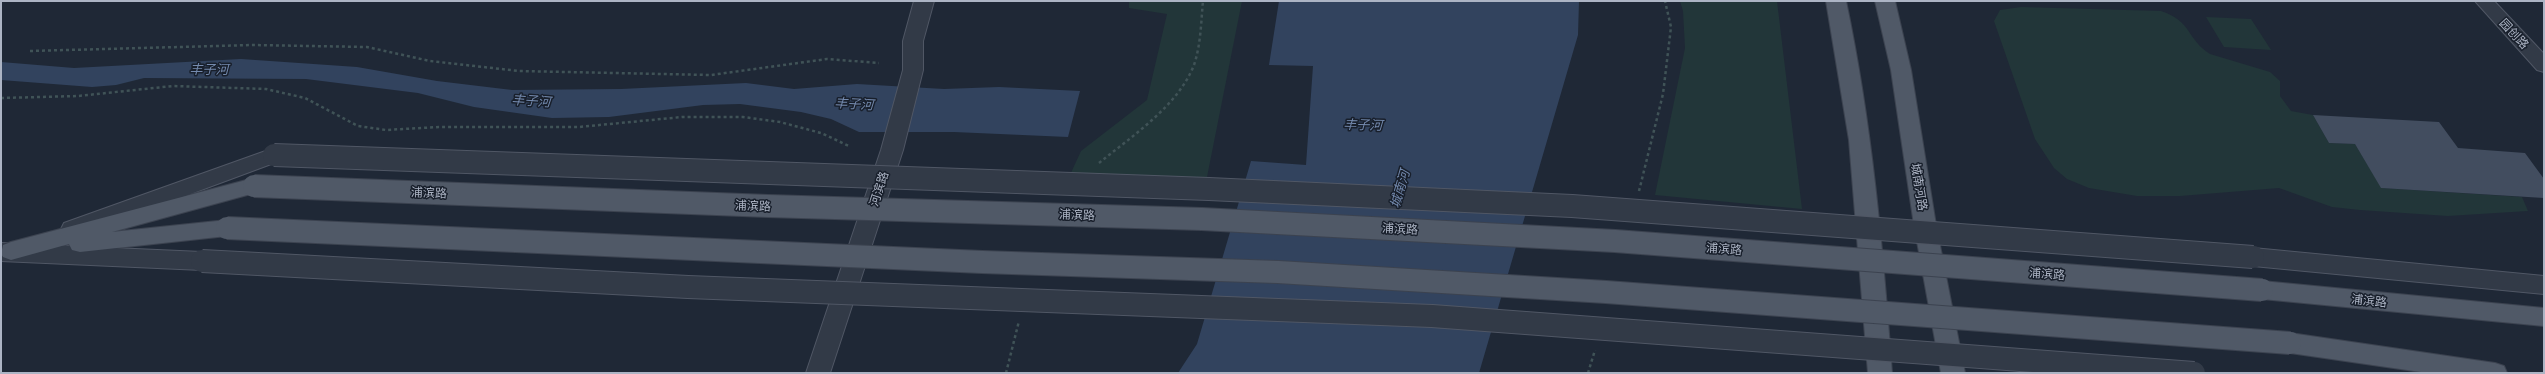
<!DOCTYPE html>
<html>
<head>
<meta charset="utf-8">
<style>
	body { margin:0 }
	#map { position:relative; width:2545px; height:374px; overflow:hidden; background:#1f2836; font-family:"Exo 2",sans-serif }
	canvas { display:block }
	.frame { position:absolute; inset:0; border:2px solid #acb4c4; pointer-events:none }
</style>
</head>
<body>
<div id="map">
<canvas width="2545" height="374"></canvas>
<div class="frame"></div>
</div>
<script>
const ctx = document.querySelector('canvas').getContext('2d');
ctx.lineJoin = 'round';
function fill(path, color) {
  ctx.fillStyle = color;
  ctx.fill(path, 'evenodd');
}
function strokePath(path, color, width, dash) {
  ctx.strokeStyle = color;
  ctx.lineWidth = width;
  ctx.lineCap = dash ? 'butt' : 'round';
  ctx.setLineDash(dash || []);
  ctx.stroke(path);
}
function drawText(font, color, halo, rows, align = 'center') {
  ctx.font = font + ' "Exo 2","Noto Sans SC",sans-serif';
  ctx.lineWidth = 3;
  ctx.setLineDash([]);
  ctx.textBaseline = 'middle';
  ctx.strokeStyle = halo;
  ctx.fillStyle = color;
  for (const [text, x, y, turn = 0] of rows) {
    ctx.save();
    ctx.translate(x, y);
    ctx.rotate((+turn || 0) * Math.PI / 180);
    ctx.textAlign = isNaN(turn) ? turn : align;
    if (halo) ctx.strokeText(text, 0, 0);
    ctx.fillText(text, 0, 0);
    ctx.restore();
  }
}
fill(new Path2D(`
	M1129 1H1242L1207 177 1070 175 1081 151 1147 100 1167 14 1129 8Z
	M1680 1H1777L1802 209 1655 195 1685 48 1683 11Z
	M2021 7 2161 11C2192 21 2187 40 2210 54L2270 72 2280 81V96L2291 111 2313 115 2329 143 2355 144 2382 188 2522 197 2528 211 2448 216 2360 210 2332 207 2279 188 2180 196H2137L2089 188 2067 179 2054 168 2035 139 1994 21 2000 10Z
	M2206 17 2251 19 2271 50 2224 47Z`), '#223639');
fill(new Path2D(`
	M1279 1H1579L1578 35 1479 373H1178L1197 344 1251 161 1306 165 1313 66 1269 65Z
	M241 59 357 67 437 81 512 90 621 89 746 83 794 89 857 84 944 89 999 87 1080 91 1068 137 954 132H859L831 119 801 112 740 104 703 105 609 117 552 118 474 107 418 93 306 79 144 78 116 85 92 87 1 80V62L74 68Z`), '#32435e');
fill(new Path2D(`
	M2313 115 2439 122 2458 148 2525 153 2544 179V198L2381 188 2355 144 2329 143Z`), '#424d5f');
const minor = new Path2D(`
	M2475 1H2494L2544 54V72L2537 70Z`);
const tertiary = new Path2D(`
	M914 1H934L923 41V70L903 150 830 373H806L881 150 903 70V41Z
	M274 148 282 150 285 155 282 160 80 235 72 237 64 235 61 229 64 223Z
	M1 243 202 252 210 255 214 261 210 267 202 270 1 261Z
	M2253 248 2544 276V294L2253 266 2245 263 2241 257 2245 251Z`);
const primary = new Path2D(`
	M1826 1H1846C1872 124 1883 248 1892 373H1868L1849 140Z
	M1875 1H1895L1911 70 1936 225 1965 373H1941L1914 225 1891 70Z
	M254 178 262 181 265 186 262 191 112 232 227 220 235 222 238 228 235 234 227 236 80 252 72 250 69 244 11 260 3 257 1 254 3 245 11 242Z
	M2262 281 2544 308V326L2262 299 2254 296 2250 290 2254 284Z
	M2290 333 2495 363 2504 366 2507 373H2428L2290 353 2281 350 2278 343 2281 336Z`);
strokePath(minor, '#505765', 2);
strokePath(tertiary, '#505765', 2);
strokePath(primary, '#3c4350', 2);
strokePath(new Path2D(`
	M30 51 253 45 367 47 430 61 519 71 711 75 827 59 879 63
	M1 98 78 96 173 86 266 89 305 98 358 126 386 130 439 127H579L682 117H743L780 122 821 133 849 146
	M1099 163C1132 136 1178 106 1194 65 1201 44 1201 22 1203 1
	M1639 191 1663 94 1671 27 1665 1
	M1006 373 1019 321
	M1588 373 1595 350`), '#405357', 2.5, [3, 3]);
fill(minor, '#323a47');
fill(tertiary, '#323a47');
fill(primary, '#505967');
const tertiaryBridge = new Path2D(`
	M274 155 1209 189 1572 206 2253 257
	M202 261 688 287 1432 316 2194 373`);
const primaryBridge = new Path2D(`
	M254 186 768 206 1202 219 1615 241 2262 290
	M227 228 982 262 1278 272 1606 292 2290 343`);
strokePath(tertiaryBridge, '#505765', 24, []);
strokePath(primaryBridge, '#3c4350', 24, []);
strokePath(tertiaryBridge, '#323a47', 22);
strokePath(primaryBridge, '#505967', 22);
drawText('12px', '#acb4c4', '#181f2b', [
	["园创路",2514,34,47],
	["城南河路",1919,187,81],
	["河滨路",879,189,-72],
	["浦滨路",429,193,2],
	["浦滨路",753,206,2],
	["浦滨路",1077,215,2],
	["浦滨路",1400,229,3],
	["浦滨路",1724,249,4],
	["浦滨路",2047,274,4],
	["浦滨路",2369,301,6]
]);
drawText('italic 13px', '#748aae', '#181f2b', [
	["丰子河",209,70],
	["丰子河",531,101,4],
	["丰子河",854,104,3],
	["丰子河",1363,125,2],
	["城南河",1400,189,-74]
]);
</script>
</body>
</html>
